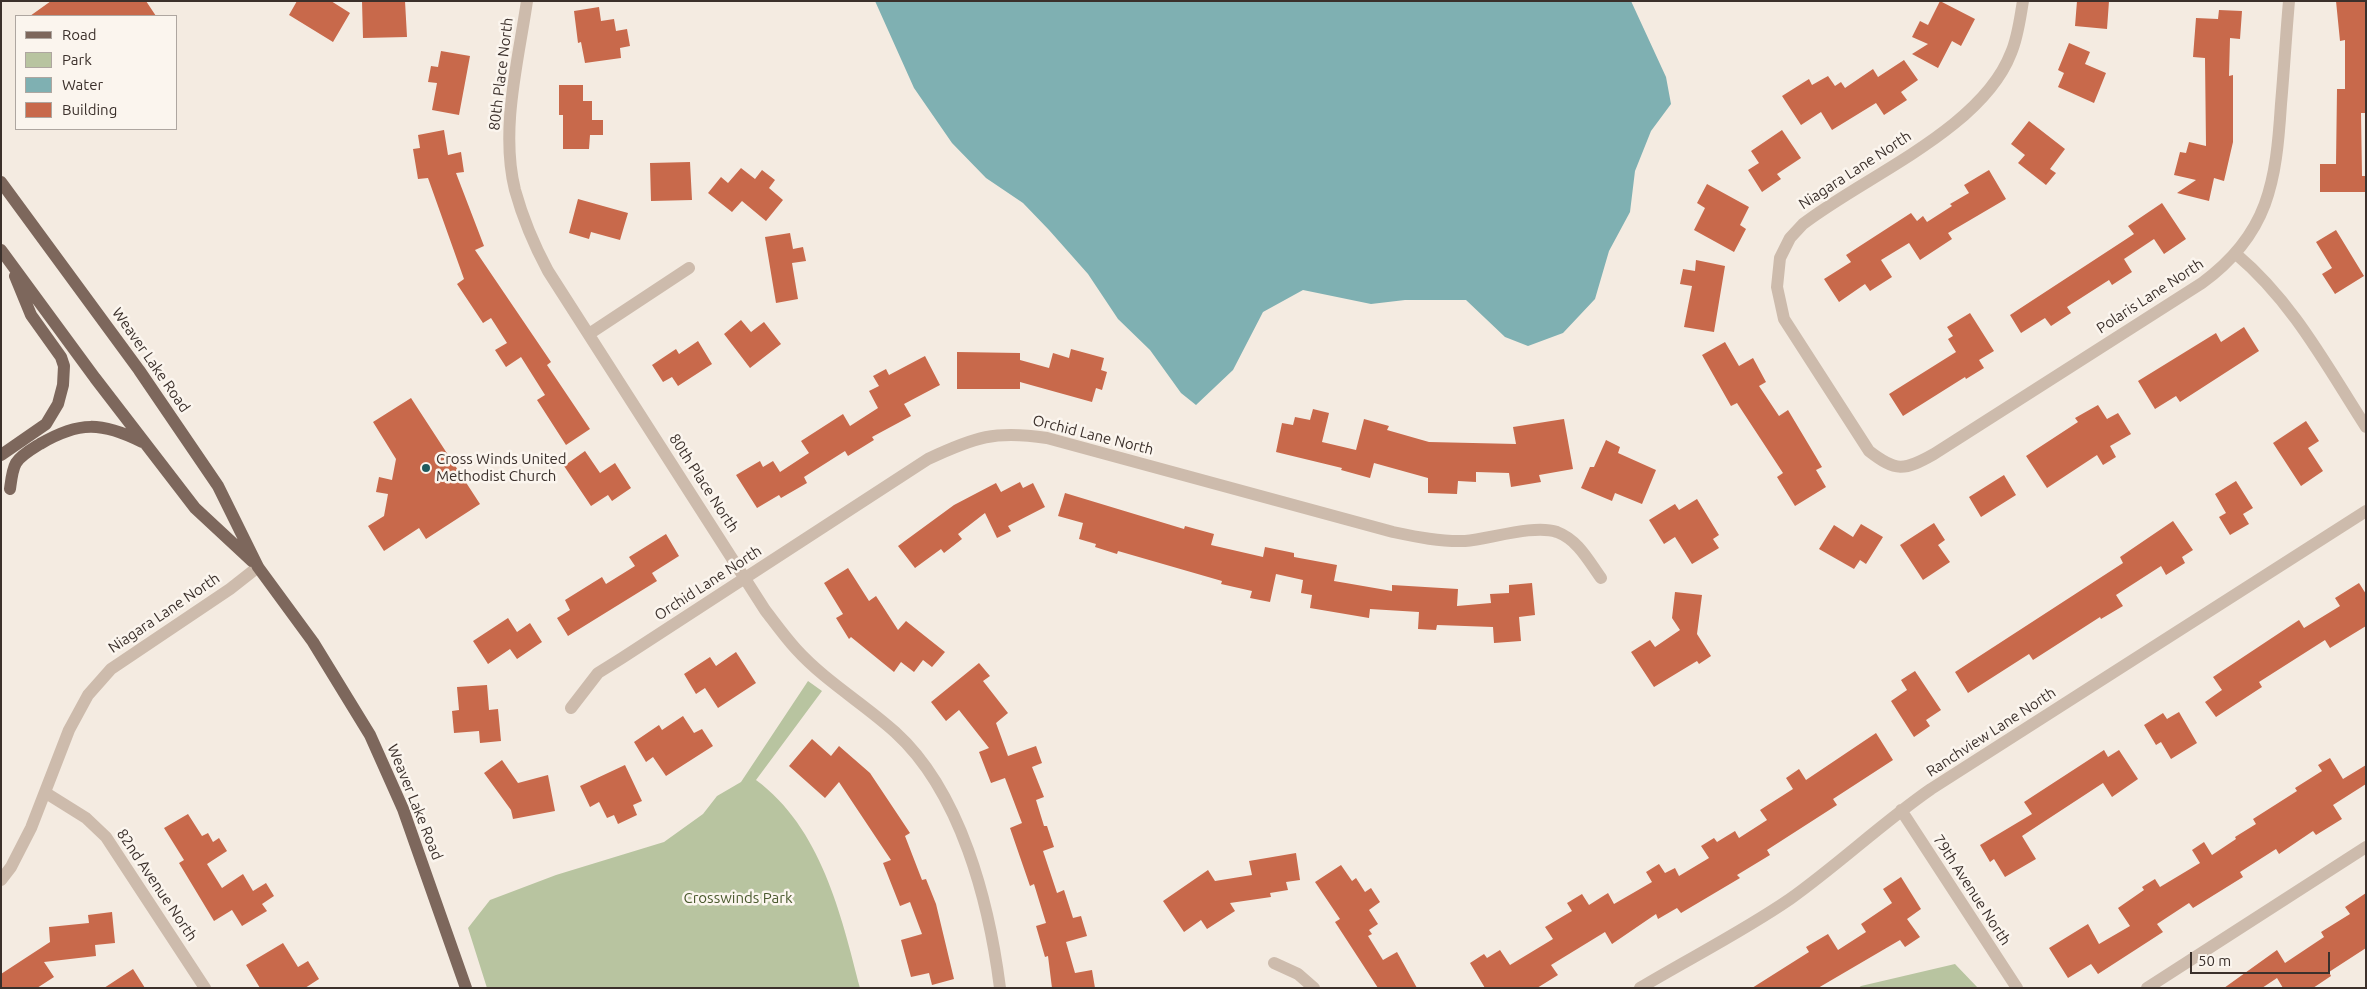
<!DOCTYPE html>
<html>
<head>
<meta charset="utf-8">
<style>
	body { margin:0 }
	#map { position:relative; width:2367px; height:989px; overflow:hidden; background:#f4ebe1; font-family:Ubuntu,sans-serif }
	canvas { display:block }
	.frame { position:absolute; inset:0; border:2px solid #3b302b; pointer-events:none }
	.legend { position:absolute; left:15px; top:15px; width:162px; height:115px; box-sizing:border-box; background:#fbf5ee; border:1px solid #aea6a0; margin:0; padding:6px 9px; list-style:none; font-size:15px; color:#3b302b }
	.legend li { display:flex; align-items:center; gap:10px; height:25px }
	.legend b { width:25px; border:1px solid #aea6a0 }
	.scale { position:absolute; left:2190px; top:952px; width:140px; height:22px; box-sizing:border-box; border:2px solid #3b302b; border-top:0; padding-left:6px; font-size:15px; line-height:18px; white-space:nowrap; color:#3b302b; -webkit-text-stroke:4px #fbf5ee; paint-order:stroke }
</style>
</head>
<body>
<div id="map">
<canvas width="2367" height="989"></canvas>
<div class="frame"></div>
<ul class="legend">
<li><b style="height:6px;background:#7d675c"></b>Road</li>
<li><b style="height:14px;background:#b8c4a0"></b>Park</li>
<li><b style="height:14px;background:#7fb0b2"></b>Water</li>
<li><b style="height:14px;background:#c8694b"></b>Building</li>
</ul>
<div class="scale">50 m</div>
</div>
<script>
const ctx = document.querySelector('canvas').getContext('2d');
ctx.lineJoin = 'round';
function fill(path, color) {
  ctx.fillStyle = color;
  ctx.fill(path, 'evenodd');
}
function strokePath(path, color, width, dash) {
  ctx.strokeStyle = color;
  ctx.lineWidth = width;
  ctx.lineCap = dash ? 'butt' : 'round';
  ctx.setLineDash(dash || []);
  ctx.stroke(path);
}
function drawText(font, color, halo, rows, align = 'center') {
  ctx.font = font + ' Ubuntu,sans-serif';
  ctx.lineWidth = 5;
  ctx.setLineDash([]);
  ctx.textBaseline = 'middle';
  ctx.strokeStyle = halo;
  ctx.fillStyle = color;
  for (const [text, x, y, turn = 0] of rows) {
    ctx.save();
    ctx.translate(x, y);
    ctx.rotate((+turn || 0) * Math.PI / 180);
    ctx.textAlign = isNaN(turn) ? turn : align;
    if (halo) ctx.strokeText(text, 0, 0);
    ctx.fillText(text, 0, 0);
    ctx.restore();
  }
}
fill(new Path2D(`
	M808 681 822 691 756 780C821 828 841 914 860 988H487L468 928 490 900 556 875 664 842 703 814 717 796 741 782Z
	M1955 964 1978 988H1858L1861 986Z`), '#b8c4a0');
fill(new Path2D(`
	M875 1H1631L1666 77 1671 104 1651 131 1635 171 1630 212 1609 251 1595 299 1563 333 1528 346 1505 337 1466 300H1405L1371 304 1303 290 1263 312 1233 370 1196 405 1181 393 1150 350 1118 319 1088 274 1049 230 1023 203 986 178 952 143 914 88Z`), '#7fb0b2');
fill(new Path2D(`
	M51 1H146L156 16H30Z
	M297 1H331L350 13 333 42 289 15Z
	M362 1H405L407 37 363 38Z
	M1940 1 1975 19 1961 46 1952 41 1938 68 1912 54 1928 44 1912 37 1920 21 1928 25Z
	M2077 1H2109L2107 29 2075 26Z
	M2336 1H2366V113H2361L2362 176H2366V192H2320V164H2336L2337 89H2345V40L2340 41Z
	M599 7 601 21 614 19 616 31 627 29 630 46 620 48 621 58 585 63 581 42 578 43 574 11Z
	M2219 10 2242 11 2240 39 2230 38 2229 76 2233 75V142L2224 181 2214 178 2209 201 2177 193 2196 180 2174 175 2180 152 2186 153 2189 142 2206 146 2205 58 2193 57 2196 18 2218 19Z
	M2069 43 2090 52 2085 64 2106 73 2094 103 2058 87 2064 73 2058 70Z
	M441 51 470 56 459 115 432 110 437 83 428 82 431 66 438 67Z
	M1904 60 1918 80 1901 92 1907 100 1884 115 1876 103 1832 130 1821 112 1801 125 1782 96 1809 79 1812 85 1828 76 1835 86 1841 82 1845 88 1873 69 1878 77Z
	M559 85H583V101H592V120H603V135H590L589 149H563V115H559Z
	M2029 121 2065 149 2050 169 2056 173 2046 185 2018 163 2025 155 2011 144Z
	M444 130 448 155 461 152 464 172 456 173 484 246 475 250 551 362 547 365 590 429 566 445 537 400 545 395 521 357 506 367 495 350 507 343 491 318 483 323 457 284 464 279 428 178 418 179 413 149 420 148 418 135Z
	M1782 130 1801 158 1777 174 1781 179 1762 192 1748 170 1759 163 1751 151Z
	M690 162 692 200 651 201 650 163Z
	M741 168 755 179 762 170 775 180 769 188 783 200 766 221 742 201 732 212 708 193 721 177 728 183Z
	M1989 170 2006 199 1948 233 1952 239 1920 260 1909 243 1881 260 1892 277 1870 291 1865 284 1839 302 1824 279 1851 262 1846 255 1911 213 1917 221 1923 216 1927 222 1952 206 1950 204 1969 193 1964 185Z
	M1707 184 1749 207 1740 225 1746 229 1734 252 1694 230 1705 208 1697 203Z
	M578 199 628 213 620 240 591 232 589 239 569 233Z
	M2162 203 2186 239 2164 254 2154 239 2124 259 2132 272 2112 285 2109 280 2067 307 2071 313 2051 326 2045 318 2021 333 2010 315 2134 234 2128 226Z
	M2336 230 2364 276 2335 294 2322 274 2332 268 2316 242Z
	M790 233 793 249 803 247 806 261 792 263 798 299 776 303 765 237Z
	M1696 260 1725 266 1714 332 1684 327 1692 286 1680 284 1683 269 1695 271Z
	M1970 313 1994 351 1979 360 1984 368 1966 379 1965 377 1903 416 1889 394 1956 352 1948 339 1953 336 1947 327Z
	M741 320 751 332 764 322 781 344 750 368 724 334Z
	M2244 327 2259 351 2180 402 2176 396 2155 409 2138 381 2216 333 2221 342Z
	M698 341 712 364 678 386 672 377 663 382 652 365 676 349 679 354Z
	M1725 342 1739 366 1753 358 1766 382 1759 386 1779 416 1788 410 1822 467 1816 470 1826 487 1795 506 1777 477 1783 473 1737 403 1731 406 1702 355Z
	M1071 349 1104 358 1101 370 1107 372 1102 390 1096 388 1092 402 1020 382V389H957V352L1020 353V360L1049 368 1053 353 1069 358Z
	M925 356 940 385 904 404 911 416 872 437 874 440 848 456 845 451 804 477 807 483 781 498 779 495 757 508 736 475 760 461 763 467 773 461 780 472 809 453 801 441 843 414 850 426 878 408 869 391 879 386 873 376 886 369 889 375Z
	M411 398 480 504 426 539 419 528 384 551 368 526 384 516 388 494 376 492 379 477 392 480 396 459 373 422Z
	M2098 405 2107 419 2118 413 2131 434 2110 446 2116 457 2103 465 2097 455 2047 488 2026 456 2078 422 2075 418Z
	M1313 409 1329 413 1322 442 1356 450 1364 419 1389 426 1387 430 1429 442 1516 444 1513 427 1564 419 1573 469 1539 475 1541 482 1511 487 1509 473 1476 472V482L1458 481 1457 494 1428 493V478L1374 463 1370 478 1341 470 1342 468 1276 452 1282 423 1293 425 1295 417 1310 420Z
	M2306 421 2319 441 2308 448 2323 471 2301 486 2273 443Z
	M1606 440 1620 447 1618 453 1656 470 1642 504 1615 493 1612 501 1581 488 1590 467H1594Z
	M585 451 600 473 615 463 631 488 612 501 608 495 591 506 564 466Z
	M2004 475 2016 495 1981 517 1969 497Z
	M2236 481 2253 508 2243 514 2249 524 2230 535 2219 517 2226 513 2215 494Z
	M1020 482 1023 488 1033 483 1045 507 1008 526 1011 531 997 538 985 513 958 534 962 539 944 553 941 549 915 568 898 546 954 505 996 483 1001 492Z
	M1065 493 1184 529 1185 526 1214 534 1211 545 1263 557 1265 547 1294 553V557L1337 565 1334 581 1392 591V585L1458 589 1457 606 1491 603 1490 594 1509 593V585L1532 583 1535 615 1519 617 1521 641 1494 643 1493 627 1437 625 1436 630 1418 629 1419 612 1370 609 1369 618 1310 608 1312 595 1301 593 1303 580 1276 574 1270 602 1250 598 1252 591 1221 584 1222 581 1118 551 1117 554 1095 547 1096 544 1079 539 1083 523 1058 516Z
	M1697 499 1719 535 1713 539 1719 548 1692 564 1675 537 1664 544 1649 520 1675 504 1679 510Z
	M2173 521 2193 550 2182 557 2185 563 2166 575 2161 566 2116 595 2123 606 2101 619 2100 617 2033 660 2029 654 1968 693 1955 672 2123 563 2120 557Z
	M1934 523 1945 540 1938 545 1950 562 1923 580 1900 545Z
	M1861 524 1883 537 1866 564 1860 560 1854 569 1819 549 1834 525 1853 537Z
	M666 534 679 556 652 573 657 581 568 636 557 618 570 610 565 600 602 577 606 584 635 566 629 557Z
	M848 568 869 601 876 596 898 630 906 621 945 652 932 667 923 660 914 672 901 662 894 672 851 637 849 639 836 618 843 614 824 583Z
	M2359 583 2366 594V626L2330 648 2325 640 2259 682 2262 687 2216 717 2205 702 2222 690 2213 677 2299 620 2304 628 2340 606 2335 598Z
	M1675 592 1702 595 1697 634 1711 656 1699 664 1697 661 1654 687 1631 652 1650 640 1655 647 1680 630 1672 618Z
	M508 618 517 632 530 623 542 642 517 659 510 649 488 664 473 641Z
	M736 652 756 683 718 708 705 688 696 694 684 674 710 657 716 666Z
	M979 663 990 676 983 681 1008 713 996 723 1008 756 1036 746 1042 763 1032 767 1044 797 1036 800 1044 826H1047L1054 847 1043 851 1057 893 1064 890 1073 918 1081 916 1087 936 1066 942 1075 973 1092 970 1095 988H1052L1048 956 1045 957 1036 926 1046 923 1034 884 1030 886 1010 828 1022 823 1005 778 991 783 979 752 989 748 959 710 946 721 931 702Z
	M1915 671 1941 710 1926 720 1930 726 1914 737 1891 701 1907 690 1901 680Z
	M487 685 489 710 498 709 501 741 480 743 479 731 454 733 452 711 459 710 457 687Z
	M2179 712 2197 743 2171 759 2161 742 2156 745 2144 725 2163 713 2167 719Z
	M683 716 694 733 702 729 713 746 666 776 653 757 646 762 634 742 659 725 662 730Z
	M1876 733 1893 760 1833 799 1837 805 1767 850 1770 855 1737 875 1740 878 1681 913 1677 908 1658 919 1656 914 1612 944 1605 932 1551 965 1558 975 1537 988H1485L1470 963 1484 954 1487 958 1500 950 1510 965 1553 939 1545 927 1572 911 1567 903 1582 894 1589 905 1608 893 1614 904 1652 882 1646 872 1659 864 1665 873 1675 868 1679 876 1709 858 1701 846 1714 838 1717 842 1735 831 1739 838 1767 820 1760 810 1793 789 1786 778 1799 769 1806 780Z
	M812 739 831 756 839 746 870 773 910 833 905 836 922 880 926 879 936 904 954 979 932 985 929 973 911 977 901 940 922 934 910 902 900 906 883 863 891 860 839 782 825 798 789 766Z
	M2104 750 2108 757 2119 750 2138 779 2112 797 2103 783 2022 836 2036 859 2005 877 1994 859 1990 862 1980 845 2032 814 2024 802Z
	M2330 758 2343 779 2366 765V784L2333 805 2342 819 2316 835 2313 831 2279 854 2276 849 2240 872 2243 877 2193 908 2189 903 2157 924 2163 932 2098 974 2091 964 2068 978 2049 948 2088 924 2099 944 2130 926 2118 908 2144 890 2142 887 2155 879 2160 887 2200 863 2192 850 2204 842 2212 855 2236 839 2235 837 2256 824 2253 819 2297 791 2295 788 2322 771 2318 765Z
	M502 760 518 783 548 775 555 811 513 819 511 810 484 773Z
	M625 765 642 801 633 805 637 815 618 824 614 815 607 818 599 802 590 807 580 786Z
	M188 814 202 836 208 833 213 842 219 838 227 851 207 864 222 888 243 874 253 891 266 883 274 896 262 904 267 911 242 926 232 910 214 921 179 863 184 860 164 828Z
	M1296 853 1300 880 1286 882 1288 890 1270 893 1271 897 1230 903 1235 911 1207 929 1201 920 1184 932 1163 901 1208 870 1215 881 1252 875 1249 861Z
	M1341 865 1352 881 1356 878 1365 892 1371 888 1380 902 1369 910 1378 924 1369 930 1372 934 1368 936 1383 960 1397 952 1417 988H1378L1335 922 1340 919 1315 882Z
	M1901 877 1921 909 1907 919 1920 937 1905 947 1900 940 1818 988H1752L1809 952 1806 947 1828 934 1838 950 1866 932 1861 924 1892 903 1883 889Z
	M2366 893V948L2329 972 2331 976 2313 988H2283L2277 978 2262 988H2224L2277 950 2285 963 2324 937 2321 932 2350 914 2345 907Z
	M112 912 115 943 95 945 96 956 44 962 54 977 37 988H1V974L50 942 49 927 89 923 88 915Z
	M283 943 298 967 308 961 319 979 305 988H260L246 965Z
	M133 969 145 988H104Z`), '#c8694b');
strokePath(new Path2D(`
	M527 1C518 62 500 130 515 190 523 219 534 245 548 271L765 610C775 623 785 637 796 649 825 681 863 703 895 732 961 792 989 902 1000 988
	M2023 1C2020 18 2018 37 2011 53 1982 129 1865 176 1803 224L1790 238 1780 258 1777 287 1784 319 1869 451C1896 472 1904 471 1934 454L2202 283C2269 234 2276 182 2281 104 2284 70 2286 35 2289 1
	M2236 254C2293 302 2326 365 2366 427
	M589 334 689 268
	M571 708 598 673 622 658 928 459C975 437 995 430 1047 438L1393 532C1417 537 1441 542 1465 541 1490 539 1534 524 1557 532 1578 540 1588 560 1601 578
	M46 793 86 818 106 837 205 988
	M1901 810 2017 988
	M1 880 11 867 31 828 69 730 88 695 111 669 230 589 258 567
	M1274 963 1298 974 1314 988
	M1640 988C1690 958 1742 932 1790 899 1839 864 1882 823 1931 789L2366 511
	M2147 988 2366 847`), '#cdbbac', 12);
strokePath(new Path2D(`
	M1 182 139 370 218 486 258 567 313 642 370 735 403 809 466 988
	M1 250 95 378 195 508 252 561
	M1 455 46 424 58 404 63 385 64 366 61 357 31 315 15 276
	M10 489C11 482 12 470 16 463 21 455 32 449 40 444 79 421 102 422 142 442`), '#7d675c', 12);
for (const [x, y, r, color] of [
	[426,468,5,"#1f5a5e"]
]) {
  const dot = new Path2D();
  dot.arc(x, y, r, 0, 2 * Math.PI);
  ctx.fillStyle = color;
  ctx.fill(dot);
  strokePath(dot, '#fbf5ee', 2);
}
drawText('15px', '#3b302b', '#fbf5ee', [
	["80th Place North",501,74,-83],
	["Niagara Lane North",1855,170,-33],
	["Polaris Lane North",2150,296,-33],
	["Weaver Lake Road",151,360,55],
	["Orchid Lane North",1093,435,14],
	["80th Place North",704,483,57],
	["Orchid Lane North",708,583,-33],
	["Niagara Lane North",164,613,-34],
	["Ranchview Lane North",1991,732,-33],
	["Weaver Lake Road",415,802,68],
	["82nd Avenue North",157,885,56],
	["79th Avenue North",1972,890,57]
]);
drawText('15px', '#3b302b', '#fbf5ee', [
	["Cross Winds United",436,459],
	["Methodist Church",436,476]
], 'left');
drawText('15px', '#4a5a2e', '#fbf5ee', [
	["Crosswinds Park",738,898]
]);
</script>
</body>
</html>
